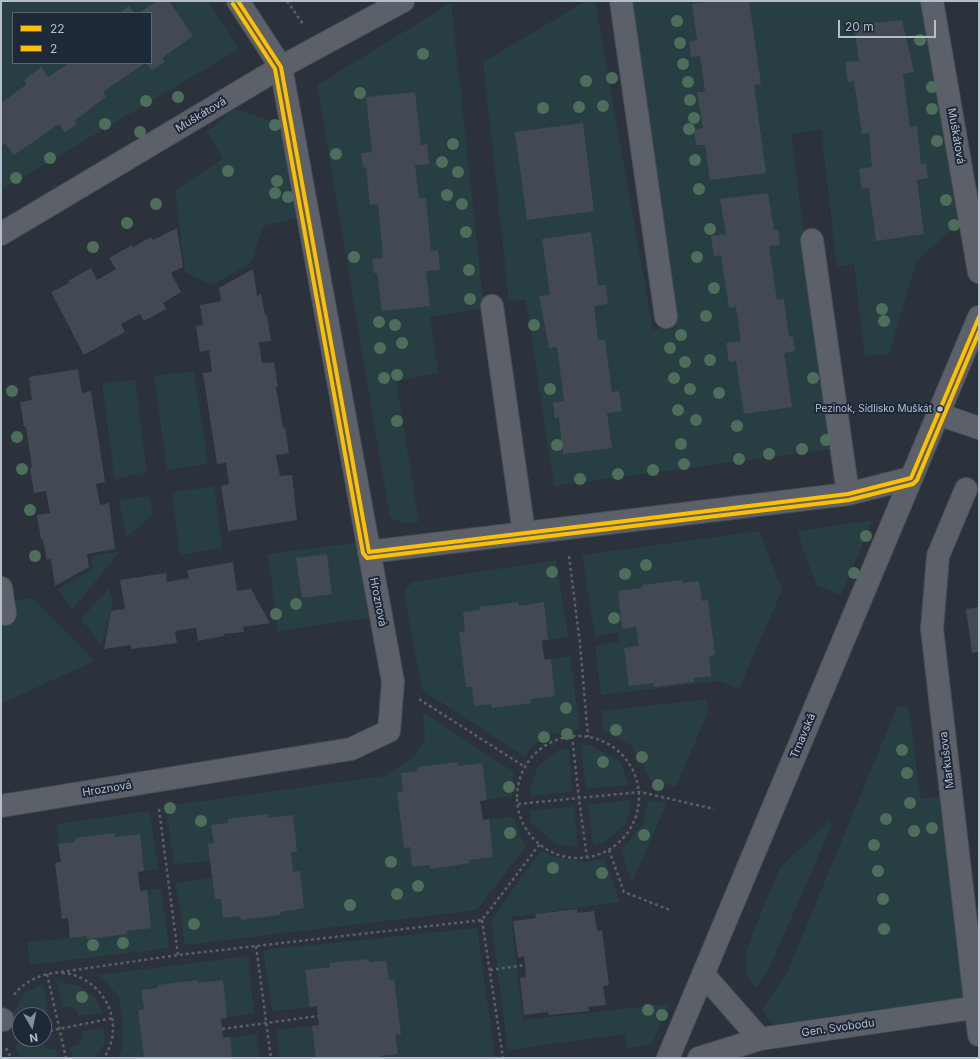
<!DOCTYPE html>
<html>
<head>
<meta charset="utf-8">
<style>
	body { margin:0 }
	#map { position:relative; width:980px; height:1059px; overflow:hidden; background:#2b323c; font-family:Inter,sans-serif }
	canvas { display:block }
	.frame { position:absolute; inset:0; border:2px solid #b5becd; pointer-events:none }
	.legend { position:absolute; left:12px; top:12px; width:140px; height:52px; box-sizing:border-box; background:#1d2838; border:1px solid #5a6474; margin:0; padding:5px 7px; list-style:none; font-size:12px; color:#b5becd }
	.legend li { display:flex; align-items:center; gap:8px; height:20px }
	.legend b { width:20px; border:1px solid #5a6474 }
	.north { position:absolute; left:12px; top:1007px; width:40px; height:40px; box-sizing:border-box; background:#1d2838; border:1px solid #5a6474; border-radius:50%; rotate:171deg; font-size:11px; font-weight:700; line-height:16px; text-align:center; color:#b5becd }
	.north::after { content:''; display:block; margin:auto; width:14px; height:18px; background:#858d9a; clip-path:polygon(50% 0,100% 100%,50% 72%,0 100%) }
	.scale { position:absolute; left:838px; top:20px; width:98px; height:18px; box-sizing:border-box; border:2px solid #b5becd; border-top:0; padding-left:5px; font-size:12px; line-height:14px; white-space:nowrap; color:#b5becd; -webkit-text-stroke:3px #1d2838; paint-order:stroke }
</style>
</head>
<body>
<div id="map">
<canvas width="980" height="1059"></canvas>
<div class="frame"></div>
<ul class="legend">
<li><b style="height:5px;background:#ffc000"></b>22</li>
<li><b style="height:5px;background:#ffc000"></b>2</li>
</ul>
<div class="north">N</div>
<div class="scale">20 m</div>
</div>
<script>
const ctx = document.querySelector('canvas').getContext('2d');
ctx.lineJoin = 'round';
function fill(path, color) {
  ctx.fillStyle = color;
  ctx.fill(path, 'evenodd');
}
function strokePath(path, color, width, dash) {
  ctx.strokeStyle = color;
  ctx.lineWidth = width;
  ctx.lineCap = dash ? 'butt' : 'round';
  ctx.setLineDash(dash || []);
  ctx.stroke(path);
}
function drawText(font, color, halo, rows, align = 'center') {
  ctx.font = font + ' Inter,sans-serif';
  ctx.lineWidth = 4;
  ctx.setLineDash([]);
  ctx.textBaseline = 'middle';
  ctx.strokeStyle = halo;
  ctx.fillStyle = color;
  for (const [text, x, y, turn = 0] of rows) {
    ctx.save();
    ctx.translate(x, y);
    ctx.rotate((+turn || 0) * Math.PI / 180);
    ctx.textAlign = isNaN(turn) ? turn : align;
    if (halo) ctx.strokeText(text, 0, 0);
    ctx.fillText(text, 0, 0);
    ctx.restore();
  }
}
fill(new Path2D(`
	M1 1H208L239 49 1 190ZM13 13H151V63H13Z
	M586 1H595L653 330 676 325 627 1H925L965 219 917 260 889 354 865 356 854 264 837 267 821 129 791 134 831 449 554 486 526 300 509 301 483 62Z
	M451 3 484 308 430 317 438 373 396 381 419 522 402 523 390 517 317 85Z
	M234 109 282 124 298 218 263 226 251 263 212 285 185 273 175 190 223 159 207 132Z
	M194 371 208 464 167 470 154 376Z
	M135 379 147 472 115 479 102 384Z
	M214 486 222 548 180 555 172 492Z
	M149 496 153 514 126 538 119 500Z
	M873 520 841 595 816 585 797 531Z
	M759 531 782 590 739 689 719 681 601 695 595 646 619 642 618 632 595 636 582 555Z
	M361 542 374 617 278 631 268 554Z
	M120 551 72 610 58 589 92 569 91 556Z
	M556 560 568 637 542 641 545 660 570 656 580 729 550 734 531 747 525 757 422 690 404 593 412 582Z
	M109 588 113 602 102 645 81 619Z
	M33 598 94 661 1 704V602Z
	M707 699 708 712 676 787 651 780 632 746 604 730 602 711Z
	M908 705 921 799 939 797 964 998 775 1027 762 1009 786 975 897 707Z
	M423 712 514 772 512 796 480 801 483 820 513 817 519 834 526 846 477 910 185 945 176 883 212 878 210 861 174 864 166 806 384 776 413 757 425 740Z
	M589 745 620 761 629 785 586 789 581 746Z
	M569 748 572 792 530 796 532 782 538 766 560 749Z
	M631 800 627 823 605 842 593 845 588 805Z
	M648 800 667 803 632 882 621 851 643 824Z
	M574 806 578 847 556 844 532 824 529 811Z
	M150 811 158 869 138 872 140 891 161 889 169 948 30 965 27 942 70 938 57 824Z
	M830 820 832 825 769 969 755 988 748 978 746 964 747 949 758 920 780 868Z
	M541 850 554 857 588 862 604 858 620 902 511 917 523 1020 668 1004 652 1045 627 1048 625 1034 508 1050 491 920Z
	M477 928 495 1058H280L276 1030 319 1025 317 1007 272 1011 263 950Z
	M248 956 254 1013 221 1019 224 1038 257 1034 259 1058H117L122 1049 123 1022 119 998 106 981 97 975Z
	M57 981 79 986 95 997 103 1013 79 1016C77 1008 70 1006 62 1007Z
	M43 984 48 1011 43 1012 39 1015H20V1028L11 1029 12 1016 25 992Z
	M103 1028 105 1043 95 1058H73L70 1047C80 1045 84 1041 82 1031Z
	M43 1039V1044L46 1048 56 1049 58 1058H21L14 1044Z`), '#273e43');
fill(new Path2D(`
	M157 1H169L193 36 162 58 165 62 152 70 147 63H151V13H139Z
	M712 1H749L761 84 754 85 766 173 710 180 705 145H696L694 130 703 128 697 92H705L700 56 691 57 689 42 697 40 692 4Z
	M129 6 134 13H119Z
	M902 20 914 72 903 74 910 127 917 126 921 164 926 163 928 178 917 180 924 234 876 241 869 188 862 189 859 169 872 167 869 133 862 134 854 81 848 82 845 62 859 61 854 25Z
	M69 63H145L103 92 106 97 75 120 77 124 65 132 59 124 14 155 5 143 1 146V103L27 84 24 80 41 67 48 77Z
	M415 92 421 145 427 144 429 164 415 165 419 198H426L431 251 438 250 440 270 426 271 430 306 382 311 377 273H374L372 259 383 258 378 204 370 205 366 167 363 168 361 153 372 152 366 97Z
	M583 123 594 211 527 220 515 132Z
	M768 193 774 230H778L780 245 769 246 777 300 784 299 789 337 793 336 795 351 784 353 792 407 744 414 736 361 729 362 726 343 741 341 736 307 729 308 721 255 714 257 711 236 726 234 720 199Z
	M177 228 183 267 171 273 181 292 163 303 166 309 144 321 140 314 121 324 125 332 84 355 51 292 69 283 68 281 91 268 97 280 116 269 109 258 132 245 133 247 151 237 153 240Z
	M591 232 598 285H606L608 304 594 306 598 340H605L612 392 619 391 622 411 607 413 612 448 563 454 559 417 555 418 553 403 564 401 557 347 549 348 539 296 550 295 542 239Z
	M253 269 257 296 261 294 265 315H267L271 341 259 342 262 363 274 362 278 387H276L283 428 285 427 289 453 276 455 280 476 292 475 297 520 228 531 221 486 229 484 226 463 217 464 203 373 212 372 209 350 200 352 196 326 203 325 200 305 221 301 219 288Z
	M78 369 82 393 91 391 105 482 96 484 100 505 109 503 115 549 87 554 89 567 55 586 51 559 47 560 43 540 41 539 37 515 50 513 46 491 34 493 30 468H32L26 427H24L20 402 32 400 29 377Z
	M327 554 332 594 302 598 296 558Z
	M233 562 237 591 251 589 270 623 243 627 244 632 224 634V636L198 641 196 628 175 631 177 643 131 649V645L104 649 111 611 125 609 120 580 166 573 167 582 189 578 187 570Z
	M682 580V583L699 581 702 601 708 600 715 655 709 656 711 676 694 678V682L654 687V683L629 686 624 648 639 646 636 627 622 629 618 591 642 588V585Z
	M519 602V606L544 602 548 640H542L544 660 551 659 555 696 531 699V703L492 708 491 704 474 706 472 687H466L459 632 465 631 463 612 480 610 479 607Z
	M979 607V652L972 653 966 609Z
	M458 762V766L482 763 487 800 480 801 483 820 489 819 493 857 469 860 470 863 430 869V865L412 867 410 847 404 848 397 792H403L401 773 418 771 417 767Z
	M268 814V818L293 815 297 852H291L293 872 300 871 304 908 280 912V915L241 920 240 916 223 918 221 899H215L208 844 214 843 211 825 228 823V819Z
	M115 833V837L140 834 144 871 138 872 140 891 147 890 151 928 127 931V934L87 939V936L70 938 68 918 62 919 55 863 61 862 58 844 75 842V838Z
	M577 909V913L594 911 597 931 602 930 609 985 603 986 606 1005 588 1007 589 1011 549 1015 548 1012 524 1015 520 978 526 977 524 956 518 958 513 921 536 918 535 914Z
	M369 959V962L386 961 389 980 394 979 401 1034 395 1035 398 1054 380 1056 381 1058H316L312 1026 319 1025 317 1006 310 1007 305 970 330 967 329 963Z
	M198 980V983L223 980 227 1018H221L222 1029 223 1038 230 1037 232 1058H144L138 1010 144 1009 141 990 158 988V985Z`), '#434952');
const minor = new Path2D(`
	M621 1 666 317
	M932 1 979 272
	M1 234 281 67 403 1
	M812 240 848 494
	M492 306 524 533
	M938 414 979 428
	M966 489 938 556 932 629 979 1035
	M369 552 848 494 911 478
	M1 588 5 614
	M1 806 351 749 389 731 393 682 281 67 238 1
	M703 974 760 1039
	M1 1019 3 1020
	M668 1058 979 317
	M699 1058 760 1039 979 1007`);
strokePath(minor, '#494e56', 24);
strokePath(new Path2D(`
	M287 1 303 24
	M569 556 580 644 588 737
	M419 699 525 767
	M572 736 579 799 587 858
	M517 797a61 61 0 1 1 122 0a61 61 0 1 1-122 0Z
	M518 804 640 792 714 809
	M159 809 178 955
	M609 850 624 892 670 910
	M482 920 503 1058
	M256 946 271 1058
	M490 970 525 965
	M62 973C71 973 81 977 88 982 113 999 121 1032 104 1058
	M47 974 66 1058
	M14 995C23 983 34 978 47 974L178 955 482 920 540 844
	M222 1029 318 1016
	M44 1032 113 1018
	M6 1048 11 1058`), '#596067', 2.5, [3, 3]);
strokePath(minor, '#5c6169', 22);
strokePath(new Path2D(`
	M238 1 281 67 369 552 848 494 911 478 979 317`), '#ffc000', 4);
strokePath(new Path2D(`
	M233 4 275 69 363 553 367 558 849 500 913 484 917 480 979 332`), '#ffc000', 4);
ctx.fillStyle = '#4e6e5c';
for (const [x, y] of [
	[677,21],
	[920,40],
	[680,43],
	[423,54],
	[683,64],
	[612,78],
	[586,81],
	[688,82],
	[932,87],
	[360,93],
	[178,97],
	[690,100],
	[146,101],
	[603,106],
	[579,107],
	[543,108],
	[932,109],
	[694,118],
	[105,124],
	[275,125],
	[689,129],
	[140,132],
	[937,141],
	[453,144],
	[336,154],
	[50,158],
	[695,160],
	[442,162],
	[228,171],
	[458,172],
	[16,178],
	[277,181],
	[699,189],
	[275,193],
	[447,195],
	[288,197],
	[946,200],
	[156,204],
	[462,204],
	[127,223],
	[954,225],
	[710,229],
	[466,232],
	[93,247],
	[354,257],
	[697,257],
	[469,270],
	[714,288],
	[470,299],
	[882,309],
	[706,316],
	[884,321],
	[379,322],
	[395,325],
	[534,325],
	[681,335],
	[402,343],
	[380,348],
	[670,348],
	[710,360],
	[685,362],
	[397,375],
	[384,378],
	[674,378],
	[813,378],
	[550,389],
	[690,389],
	[12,391],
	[719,393],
	[678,410],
	[696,420],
	[397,421],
	[737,426],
	[17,437],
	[826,440],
	[681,444],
	[557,445],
	[802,449],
	[769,454],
	[739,459],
	[684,464],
	[22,469],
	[653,470],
	[618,474],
	[580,479],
	[30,510],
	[866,536],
	[35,556],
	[646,565],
	[552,572],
	[854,573],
	[625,574],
	[296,604],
	[276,614],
	[614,618],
	[566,708],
	[616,730],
	[567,734],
	[544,737],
	[902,750],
	[642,757],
	[603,762],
	[907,773],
	[658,785],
	[509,787],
	[910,803],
	[170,808],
	[886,819],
	[201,821],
	[932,828],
	[914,831],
	[510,833],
	[644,835],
	[874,845],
	[391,862],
	[553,868],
	[878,871],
	[602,873],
	[418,886],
	[397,894],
	[883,899],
	[350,905],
	[194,924],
	[884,929],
	[123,943],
	[93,945],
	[82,997],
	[648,1010],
	[662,1015]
]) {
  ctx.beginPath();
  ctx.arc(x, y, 6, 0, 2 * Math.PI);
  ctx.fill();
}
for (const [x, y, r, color] of [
	[940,409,3.5,"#b5becd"]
]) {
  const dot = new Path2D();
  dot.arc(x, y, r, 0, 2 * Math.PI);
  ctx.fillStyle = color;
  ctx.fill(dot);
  strokePath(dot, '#1d2838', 1.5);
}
drawText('10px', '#b5becd', '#1d2838', [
	["Pezinok, Sídlisko Muškát",932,409]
], 'right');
drawText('11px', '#b5becd', '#1d2838', [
	["Muškátová",201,115,-31],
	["Muškátová",956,136,80],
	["Hroznová",378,602,79],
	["Trnavská",803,736,-67],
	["Markušova",947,760,-97],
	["Hroznová",107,789,-9],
	["Gen. Svobodu",838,1028,-8]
]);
</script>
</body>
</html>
